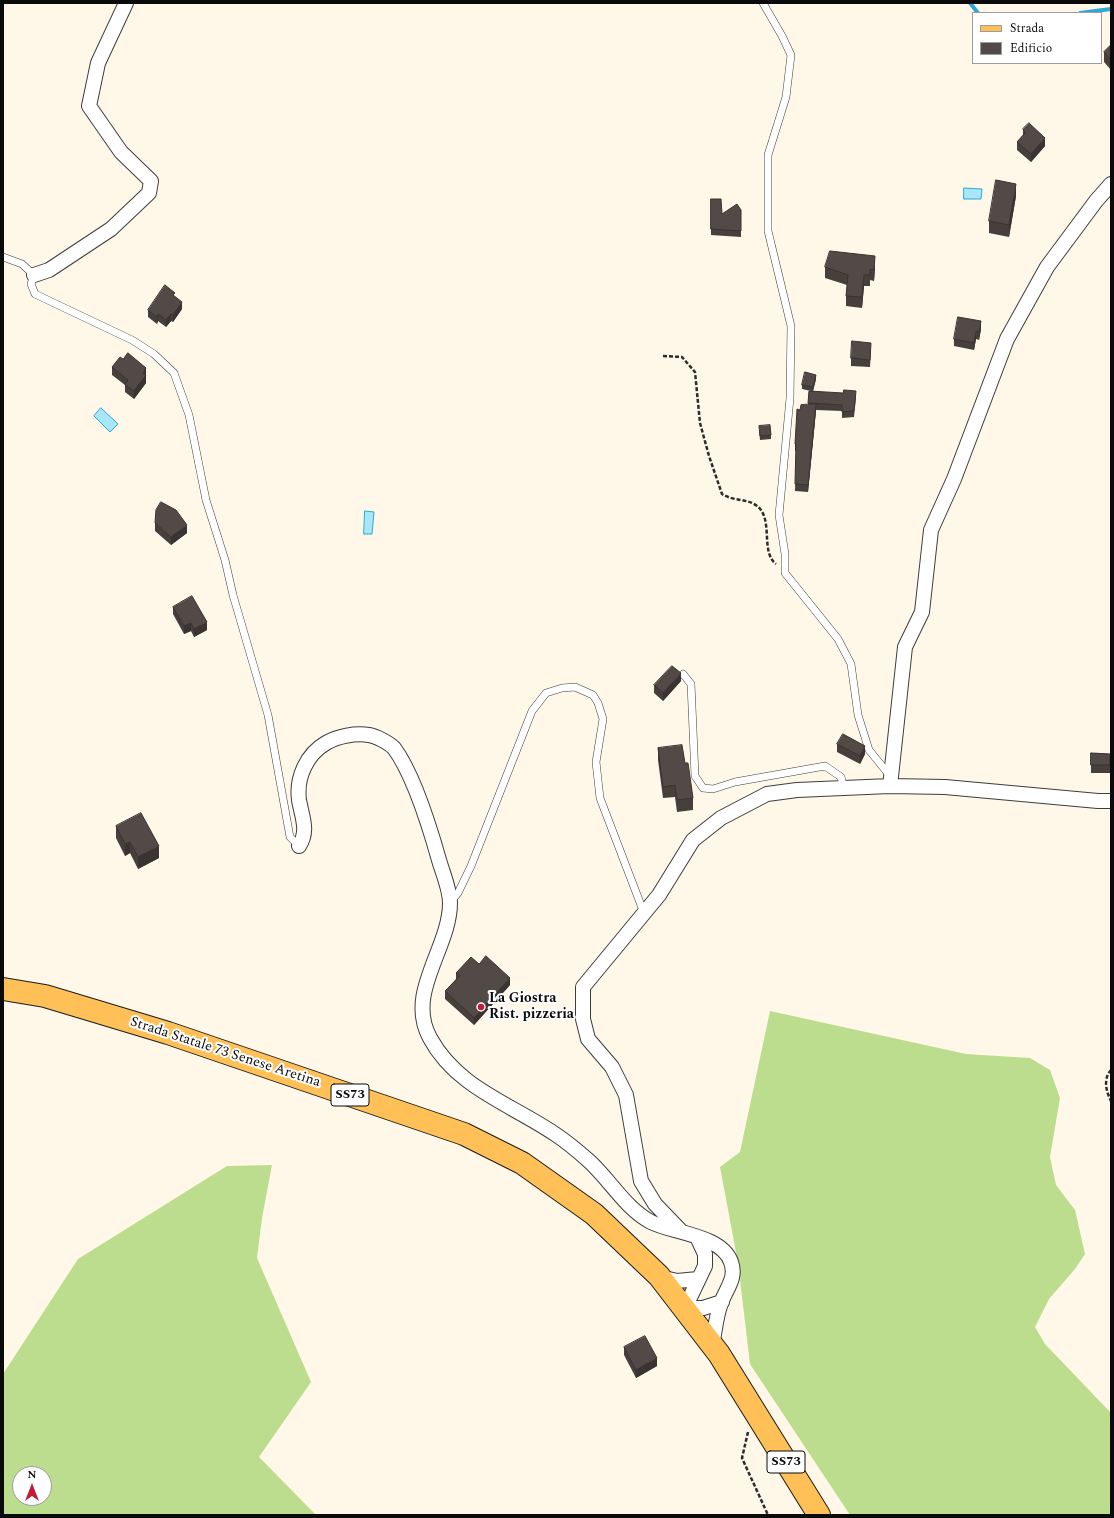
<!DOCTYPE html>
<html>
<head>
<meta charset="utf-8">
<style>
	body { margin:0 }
	#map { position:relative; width:1114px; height:1518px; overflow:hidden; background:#fff7e7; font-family:Spectral,serif }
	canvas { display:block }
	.frame { position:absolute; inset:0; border:4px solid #0a0a0a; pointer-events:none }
	.legend { position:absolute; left:972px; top:12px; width:130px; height:52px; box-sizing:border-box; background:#fff; border:1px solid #9d9d9d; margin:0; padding:5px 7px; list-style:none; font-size:12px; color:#0a0a0a }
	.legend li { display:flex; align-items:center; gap:8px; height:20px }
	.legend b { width:20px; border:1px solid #9d9d9d }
	.north { position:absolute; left:12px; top:1466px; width:40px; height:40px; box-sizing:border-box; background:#fff; border:1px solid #9d9d9d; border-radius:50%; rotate:0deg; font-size:11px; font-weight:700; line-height:16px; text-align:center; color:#0a0a0a }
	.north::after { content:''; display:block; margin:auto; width:14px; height:18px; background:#c11b39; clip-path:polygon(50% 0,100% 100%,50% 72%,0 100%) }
</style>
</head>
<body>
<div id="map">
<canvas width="1114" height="1518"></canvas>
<div class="frame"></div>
<ul class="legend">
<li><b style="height:5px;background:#ffc057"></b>Strada</li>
<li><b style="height:11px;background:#534946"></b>Edificio</li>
</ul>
<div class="north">N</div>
</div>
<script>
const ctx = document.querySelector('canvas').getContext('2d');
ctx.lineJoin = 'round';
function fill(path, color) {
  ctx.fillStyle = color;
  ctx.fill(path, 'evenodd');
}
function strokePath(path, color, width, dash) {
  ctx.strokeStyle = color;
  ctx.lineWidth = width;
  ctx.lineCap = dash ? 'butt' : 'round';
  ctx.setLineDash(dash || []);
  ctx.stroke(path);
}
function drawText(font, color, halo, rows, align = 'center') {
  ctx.font = font + ' Spectral,serif';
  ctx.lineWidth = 4;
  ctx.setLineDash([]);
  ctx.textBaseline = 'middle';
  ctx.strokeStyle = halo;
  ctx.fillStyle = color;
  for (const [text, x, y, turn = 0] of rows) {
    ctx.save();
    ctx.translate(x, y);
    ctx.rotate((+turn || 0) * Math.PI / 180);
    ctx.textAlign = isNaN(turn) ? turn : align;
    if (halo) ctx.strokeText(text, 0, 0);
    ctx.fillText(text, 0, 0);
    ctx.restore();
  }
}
fill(new Path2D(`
	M770 1011 966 1054 1030 1058 1050 1070 1060 1098 1050 1157 1056 1185 1075 1210 1085 1254 1075 1269 1049 1299 1035 1327 1045 1344 1111 1413V1515H850L750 1364 738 1263 720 1167 740 1152Z
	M272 1165 262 1218 257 1258 311 1382 259 1457 316 1515H3V1374L78 1259 227 1166ZM20 1474H44V1498H20Z`), '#bcdc8e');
const water = new Path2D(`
	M964 188 982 189 981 199H964Z
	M101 408 118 424 110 432 94 416Z
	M365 511 374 512 372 534H364Z`);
fill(water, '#a8e6fa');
strokePath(water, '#2ba8d5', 1);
strokePath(new Path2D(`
	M970 3 978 13
	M1080 13 1111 9`), '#2ba8d5', 4);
const lane = new Path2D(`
	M763 3 782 36 791 55 786 97 768 155V231L791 326 790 398 779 515 785 554V573L838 639 851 664 858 715 869 750 891 777
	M3 257 22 264 34 275 31 284 35 294 132 340 154 354 174 373 189 415 206 500 225 560 233 595 268 715 290 837 299 846
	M683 674 691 684 695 776 703 788 713 789 735 782 825 766 841 777 844 788
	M451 901 458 893 471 866 532 711 546 693 562 688 575 687 593 695 598 703 603 719 596 762 600 798 644 913`);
const street = new Path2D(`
	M34 275 49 270 111 229 149 193 151 181 121 152 89 106 98 63 126 3
	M890 786 905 647 922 612 931 530 954 479 1007 339 1047 267 1096 201 1111 184
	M299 846C309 831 302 817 299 800 296 777 307 754 326 743 338 736 355 733 369 735 376 736 389 743 394 748 414 775 430 828 439 860 443 874 450 889 450 903 450 948 405 993 430 1038 457 1088 511 1104 555 1134 567 1142 579 1152 589 1161 611 1181 625 1208 651 1222 672 1233 722 1235 731 1262 737 1278 726 1289 721 1303 716 1316 715 1331 712 1346
	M680 1230 655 1204 641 1181 626 1095 612 1067 588 1039 583 1019V987L659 895 693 840 721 818 767 794 797 790 890 786 945 787 1098 801H1111
	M698 1239 705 1254V1266L685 1308H703L722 1302
	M660 1277 677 1281 698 1279`);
const primary = new Path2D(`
	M3 989 45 996 168 1033 464 1134 522 1163 594 1214 659 1276 719 1354 819 1515`);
strokePath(lane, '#3d3d3d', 8);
strokePath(street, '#3d3d3d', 16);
strokePath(primary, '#1b1b1b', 24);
strokePath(new Path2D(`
	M663 356 682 357 695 372 700 423 709 456 722 494C735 502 747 498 757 506 774 519 760 552 776 564
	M1111 1070C1103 1079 1106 1091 1111 1101
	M748 1432 742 1458 768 1515`), '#2c2c2c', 2.5, [4, 2]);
strokePath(lane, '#fff', 7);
strokePath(street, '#fff', 14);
strokePath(primary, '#ffc057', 22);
fill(new Path2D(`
	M1111 45V70L1104 62V52Z
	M1023 129 1045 146 1031 162 1017 150V142L1023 135Z
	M1016 196 1009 237 989 233V221Z
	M711 199 722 214 741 210V237L711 235Z
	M825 267H875L874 281 870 280V286H864L862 308 846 306V296L847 285 825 278Z
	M175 297 182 309 173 322 171 321 166 327 158 321 157 324 148 317V310Z
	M981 329 979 340 976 339 974 350 954 346V339Z
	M871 351 870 367 851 366V358Z
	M123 359 146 368V383L134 399 125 392V385L112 375V367Z
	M816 379 813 391 856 397 854 417 842 418V411L816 410 808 492 795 491 796 451H795V444L800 410 808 405 809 391H811L802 389V385Z
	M759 430 771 435V439L760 440Z
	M155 523 187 533 171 545 155 531Z
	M173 607 207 630 194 637 191 631 184 634 173 614Z
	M681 681 663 701 654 693V685Z
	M837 744 865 754 860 764 837 752Z
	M658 748 685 763 693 798V810L677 812 675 797 663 798 658 760Z
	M1091 753 1110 754V773H1091Z
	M116 826 159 858 138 869 130 853 125 856 116 838Z
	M479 964 510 985 474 1025 445 999V991L456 979V973Z
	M624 1347 657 1366 636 1378 624 1355Z`), '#473f3c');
fill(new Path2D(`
	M1045 138V146L1031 162V154Z
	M1016 184V196L1009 237V225Z
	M875 256V267L874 281V270Z
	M864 275V286L862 308V297Z
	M182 302V309L173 322V315Z
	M158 314V321L157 324V317Z
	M171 314V321L166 327V320Z
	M981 321V329L979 340V332Z
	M976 331V339L974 350V343Z
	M146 368V383L134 399V391L143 373Z
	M816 375V379L813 391V387Z
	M816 404V411L808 492V485Z
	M187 525V533L171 545V537Z
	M207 622V630L194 637V629Z
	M191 623V631L184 634V626Z
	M681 673V681L663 701V693Z
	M865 746V754L860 764V756Z
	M130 842V853L125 856V844Z
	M159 846V858L138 869V857Z
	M510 978V985L474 1025V1018Z
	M657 1358V1366L636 1378V1370Z`), '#3a3331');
const building = new Path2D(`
	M1111 45V60L1104 52Z
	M1029 123 1045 138 1031 154 1017 142 1025 133 1023 129Z
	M996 180 1016 184 1009 225 989 221Z
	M711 199H721L722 214 737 204 741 210V231L711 229Z
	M830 251 875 256 874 270 870 269V275H864L862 297 846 296 848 275 825 267Z
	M165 285 175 293 173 295 182 302 173 315 171 314 166 320 158 314 157 317 148 310Z
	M958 317 981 321 979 332 976 331 974 343 954 339Z
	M852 341 871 343 870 360 851 358Z
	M128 353 146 368 143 373 146 375 134 391 125 385 128 380 112 367 120 357 123 359Z
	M805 372 816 375 813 387 802 385Z
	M844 390 856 391 854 411 842 412V405L808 403 809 391 843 393Z
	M816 404 808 485 795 484 796 444H795L797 409 800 410 801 405Z
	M770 425 771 435 760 436 759 426Z
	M161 502 176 510 187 525 171 537 155 523 156 510Z
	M192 596 207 622 194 629 191 623 184 626 173 607Z
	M672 666 681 673 663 693 654 685Z
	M843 734 865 746 860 756 837 744Z
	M682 745 685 763H688L693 798 677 800 675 785 663 787 658 748Z
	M1091 753 1110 754V765H1091Z
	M141 813 159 846 138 857 130 842 125 844 116 826Z
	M486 956 510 978 474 1018 445 991 460 976 456 973 471 957 479 964Z
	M645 1336 657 1358 636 1370 624 1347Z`);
fill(building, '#534946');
strokePath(building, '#3a3331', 1);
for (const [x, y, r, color] of [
	[481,1007,4,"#c11b39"]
]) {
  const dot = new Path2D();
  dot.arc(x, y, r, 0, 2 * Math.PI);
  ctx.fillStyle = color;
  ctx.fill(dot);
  strokePath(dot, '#fff', 1.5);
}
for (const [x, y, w] of [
	[350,1095,38],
	[786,1462,38]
]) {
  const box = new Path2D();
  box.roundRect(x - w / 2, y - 11, w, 22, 3);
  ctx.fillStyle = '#fff';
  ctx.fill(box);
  strokePath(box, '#0a0a0a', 1);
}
drawText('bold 13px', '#0a0a0a', null, [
	["SS73",350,1095],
	["SS73",786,1462]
]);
drawText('bold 14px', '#0a0a0a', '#fff', [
	["La Giostra",489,999],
	["Rist. pizzeria",489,1015]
], 'left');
drawText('14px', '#0a0a0a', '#fff', [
	["Strada Statale 73 Senese Aretina",225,1053,18]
]);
</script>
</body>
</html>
